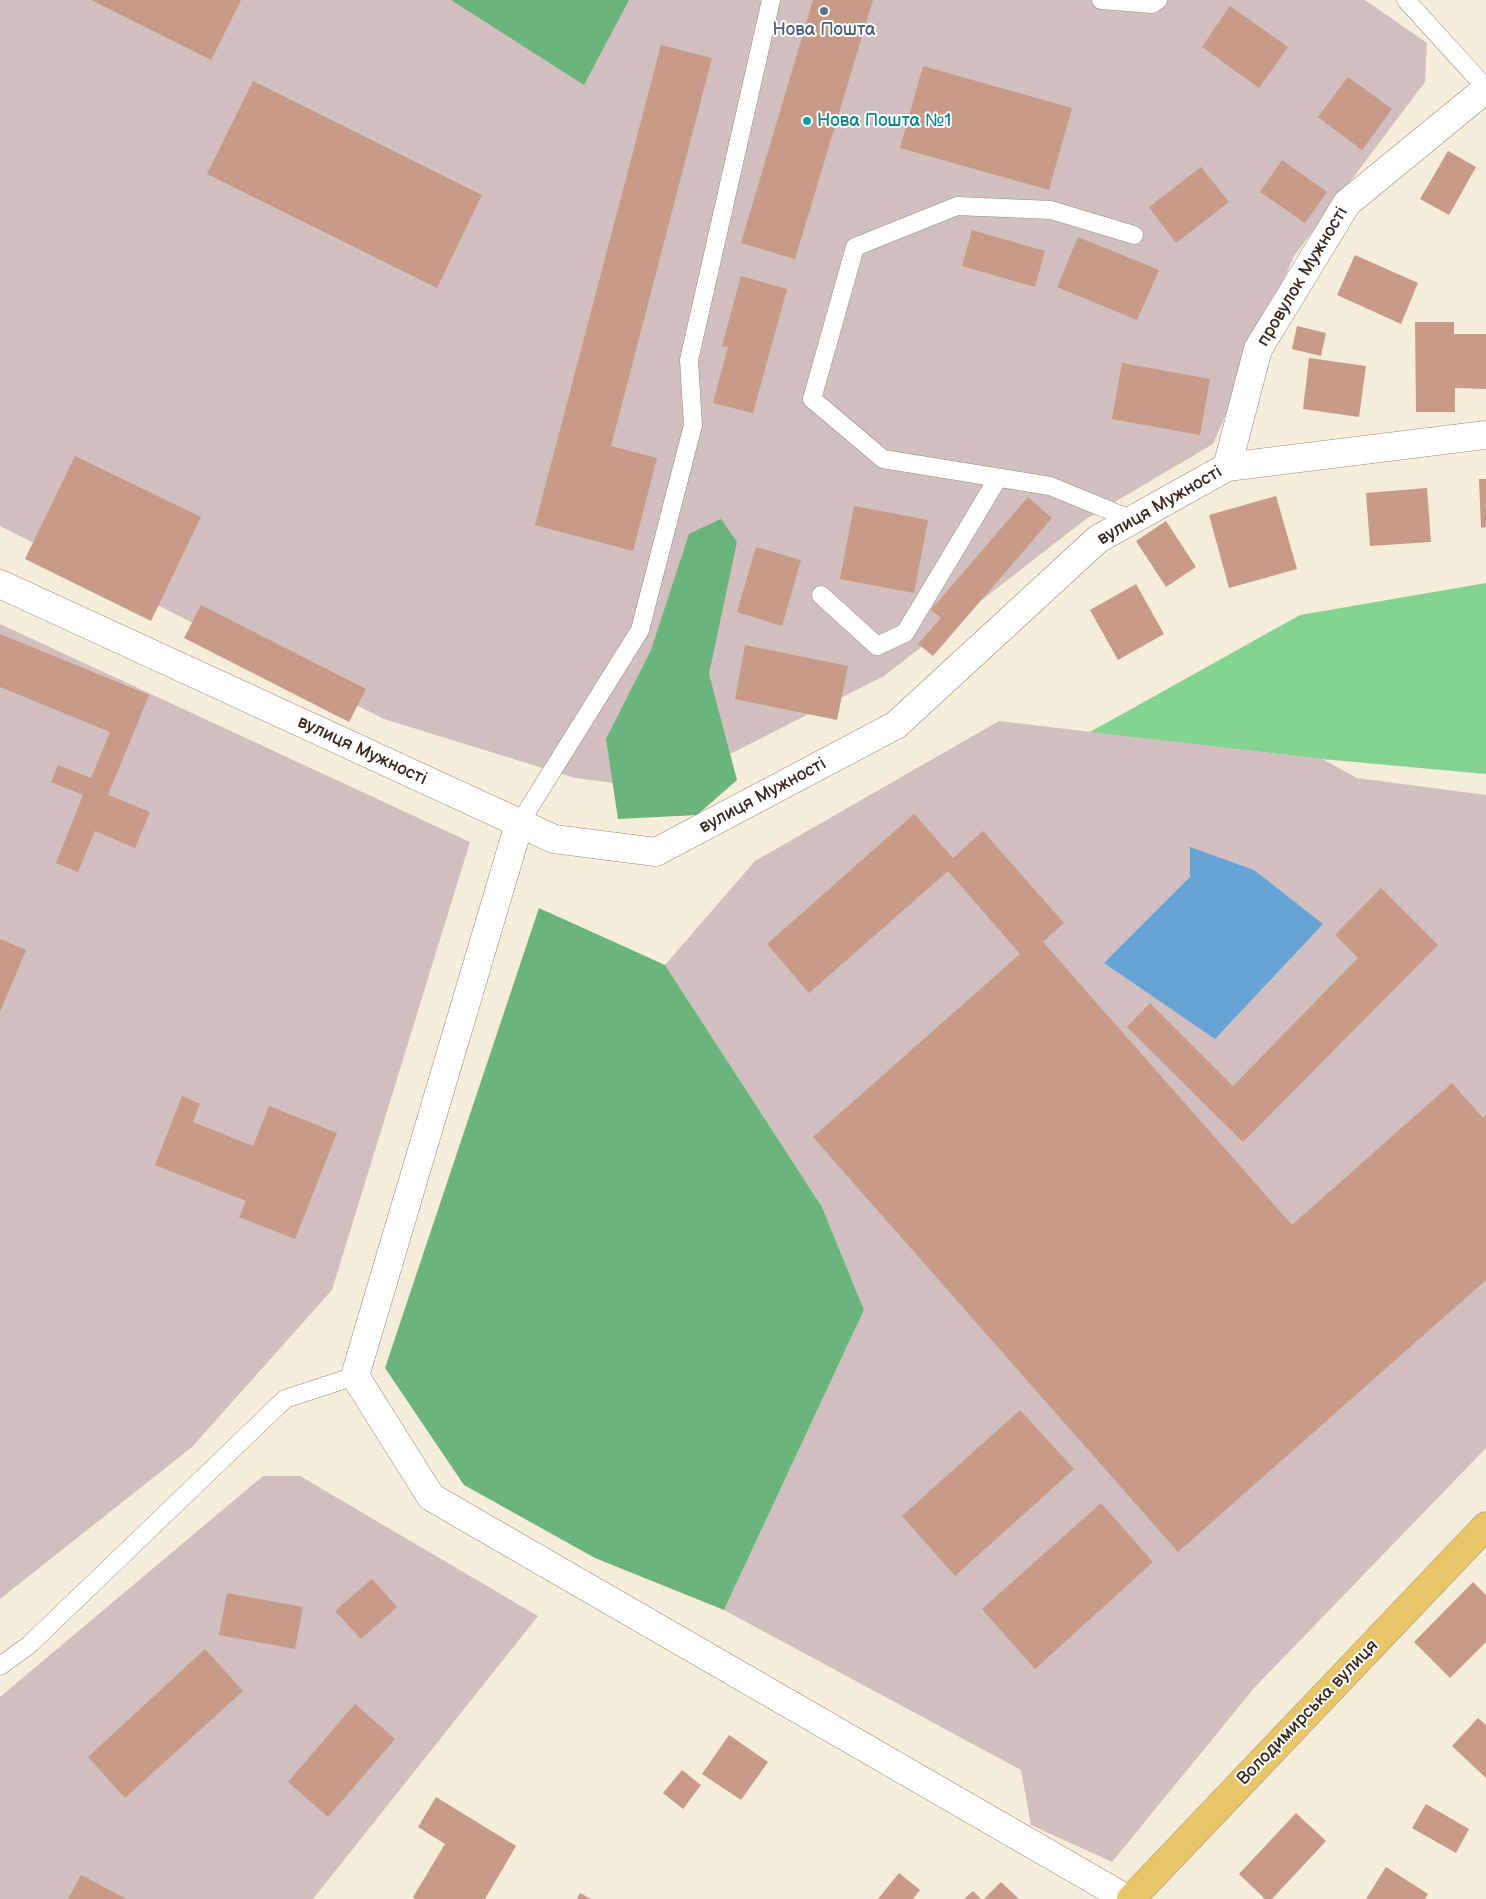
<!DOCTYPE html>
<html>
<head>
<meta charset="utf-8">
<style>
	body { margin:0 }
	canvas { display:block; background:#f6edda }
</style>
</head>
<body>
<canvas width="1486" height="1899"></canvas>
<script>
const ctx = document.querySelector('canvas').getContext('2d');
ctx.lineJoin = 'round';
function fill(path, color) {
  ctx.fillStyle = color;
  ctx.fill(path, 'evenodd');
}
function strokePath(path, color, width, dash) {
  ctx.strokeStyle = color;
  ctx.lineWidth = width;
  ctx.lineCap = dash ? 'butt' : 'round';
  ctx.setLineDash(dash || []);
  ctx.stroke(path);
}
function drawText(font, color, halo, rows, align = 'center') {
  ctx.font = font + ' "Balsamiq Sans",sans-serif';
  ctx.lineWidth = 4;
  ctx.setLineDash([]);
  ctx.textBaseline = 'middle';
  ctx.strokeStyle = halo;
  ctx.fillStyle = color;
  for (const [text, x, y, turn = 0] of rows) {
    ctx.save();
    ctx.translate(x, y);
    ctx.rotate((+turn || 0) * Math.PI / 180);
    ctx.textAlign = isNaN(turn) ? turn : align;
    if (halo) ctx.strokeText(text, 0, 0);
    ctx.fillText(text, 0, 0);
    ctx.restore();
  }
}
fill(new Path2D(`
	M0 0H1365L1427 43 1425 82 1294 256 1213 444 1086 519 884 676 661 789 575 778 384 719 0 526Z
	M0 624 470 842 332 1290 192 1447 0 1599Z
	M999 721 1322 759 1357 778 1486 795V1448L1255 1687 1112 1862 1031 1825 1021 1770 724 1610 864 1310 822 1207 665 965 755 861Z
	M263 1476H300L538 1616 313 1899H0V1697Z`), '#d2bfc0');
fill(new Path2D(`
	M1486 583V774L1322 759 1090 732 1300 615Z`), '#84d393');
fill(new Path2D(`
	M451 0H629L584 85Z
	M721 519 737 542 709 674 737 780 697 815 618 819 606 739 651 650 689 534Z
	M539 908 665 965 822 1207 864 1310 724 1610 595 1558 464 1485 385 1368Z`), '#6bb57d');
fill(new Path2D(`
	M1190 847 1254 870 1323 924 1215 1039 1104 963 1190 877Z`), '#66a4d8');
fill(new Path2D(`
	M91 0H241L211 60Z
	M813 0H873L795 259 741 243Z
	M1230 6 1288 47 1259 88 1202 47Z
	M661 45 712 58 611 446 657 458 633 551 535 525Z
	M923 66 1072 108 1049 190 900 148Z
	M1348 77 1392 109 1362 150 1318 117Z
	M253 81 482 195 437 288 207 174Z
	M1448 151 1476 167 1449 215 1420 199Z
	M1282 160 1327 192 1305 223 1260 192Z
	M1201 167 1229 202 1176 243 1149 207Z
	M972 230 1045 251 1035 287 962 266Z
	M1078 237 1159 270 1137 320 1057 287Z
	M1355 255 1418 283 1401 324 1337 295Z
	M741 276 787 289 753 413 713 403 728 347 722 346Z
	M1415 322H1454V334H1486V389L1455 388V412H1416Z
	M1297 326 1326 333 1321 356 1292 349Z
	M1309 358 1366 366 1359 417 1303 409Z
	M1122 363 1210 379 1200 435 1112 419Z
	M75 456 201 517 151 621 25 559Z
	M1479 479H1486V527L1481 528Z
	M1427 488 1431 542 1370 546 1366 493Z
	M1276 496 1297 569 1229 588 1209 515Z
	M1028 497 1052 518 933 656 918 644 941 618 931 610Z
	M854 506 928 520 914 593 840 579Z
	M1166 521 1196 567 1166 587 1136 541Z
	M756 547 801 560 782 626 737 612Z
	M1136 584 1164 634 1118 660 1090 610Z
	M201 605 366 689 349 722 184 638Z
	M0 634 149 695 108 795 150 812 135 848 95 831 78 872 56 863 83 795 51 782 58 765 91 778 110 732 0 687Z
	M745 645 848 666 837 720 735 699Z
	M914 814 953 858 983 831 1064 923 1043 942 1292 1225 1452 1083 1483 1118 1486 1115V1280L1178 1552 813 1137 1020 954 948 871 809 993 767 944Z
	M1381 888 1438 945 1243 1142 1127 1027 1150 1003 1233 1086 1358 958 1335 935Z
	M0 939 26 950 0 1012Z
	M182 1096 200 1104 193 1122 253 1146 269 1106 337 1133 295 1239 239 1217 246 1201 155 1165Z
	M1020 1410 1074 1469 955 1576 902 1516Z
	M1101 1503 1153 1562 1035 1669 982 1609Z
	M372 1579 397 1607 361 1639 335 1611Z
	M1473 1582 1486 1595V1642L1450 1678 1414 1642Z
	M227 1593 303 1607 295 1649 219 1635Z
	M205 1649 243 1691 125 1798 88 1757Z
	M355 1704 395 1739 328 1817 288 1782Z
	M1478 1718 1486 1725V1778L1452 1746Z
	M729 1735 768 1762 741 1800 702 1774Z
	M682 1770 701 1785 683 1809 663 1793Z
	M436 1797 516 1846 485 1899H415L413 1897 445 1844 418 1827Z
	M1426 1804 1469 1829 1456 1853 1412 1828Z
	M1296 1813 1326 1841 1272 1899H1265L1239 1874Z
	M1386 1867 1428 1894 1425 1899H1366Z
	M899 1873 920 1890 913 1899H878Z
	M81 1875 126 1899H68Z
	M1001 1882 1019 1899H984Z
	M973 1891 981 1899H964Z
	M580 1893 591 1899H577Z`), '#c79b87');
const lane = new Path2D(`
	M1101 0 1152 4 1158 0
	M1406 0 1486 88
	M1133 520 1050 486 883 459 812 399 855 247 957 206 1051 210 1134 235
	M821 595 877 646 905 633 998 478
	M519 824 640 630 693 425 689 360 771 0
	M0 1666 29 1645 285 1399 355 1376`);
const street = new Path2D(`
	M1227 467 1258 349 1347 203 1486 89
	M0 584 554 839 656 852 896 725 1098 539 1227 467 1486 435
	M519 824 355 1376 431 1497 1127 1899`);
const primary = new Path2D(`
	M1131 1899 1486 1526`);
strokePath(lane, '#988c7c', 19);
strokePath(street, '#988c7c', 29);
strokePath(primary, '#988c7c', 29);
strokePath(lane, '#fff', 18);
strokePath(street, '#fff', 28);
strokePath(primary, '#e9c769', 28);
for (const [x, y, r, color] of [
	[824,11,5,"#5c6f8a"],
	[807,121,5,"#0f9aa8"]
]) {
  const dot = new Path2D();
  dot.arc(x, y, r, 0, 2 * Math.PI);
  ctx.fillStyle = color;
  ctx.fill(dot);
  strokePath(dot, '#fff', 2);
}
drawText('18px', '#4e5e75', '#fff', [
	["Нова Пошта",824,30]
]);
drawText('18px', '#0d838f', '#fff', [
	["Нова Пошта №1",817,121]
], 'left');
drawText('18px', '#3b2a1e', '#fff', [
	["провулок Мужності",1303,277,-59],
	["вулиця Мужності",1160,506,-30],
	["вулиця Мужності",362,751,25],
	["вулиця Мужності",763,796,-28],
	["Володимирська вулиця",1308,1713,-46]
]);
</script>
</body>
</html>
